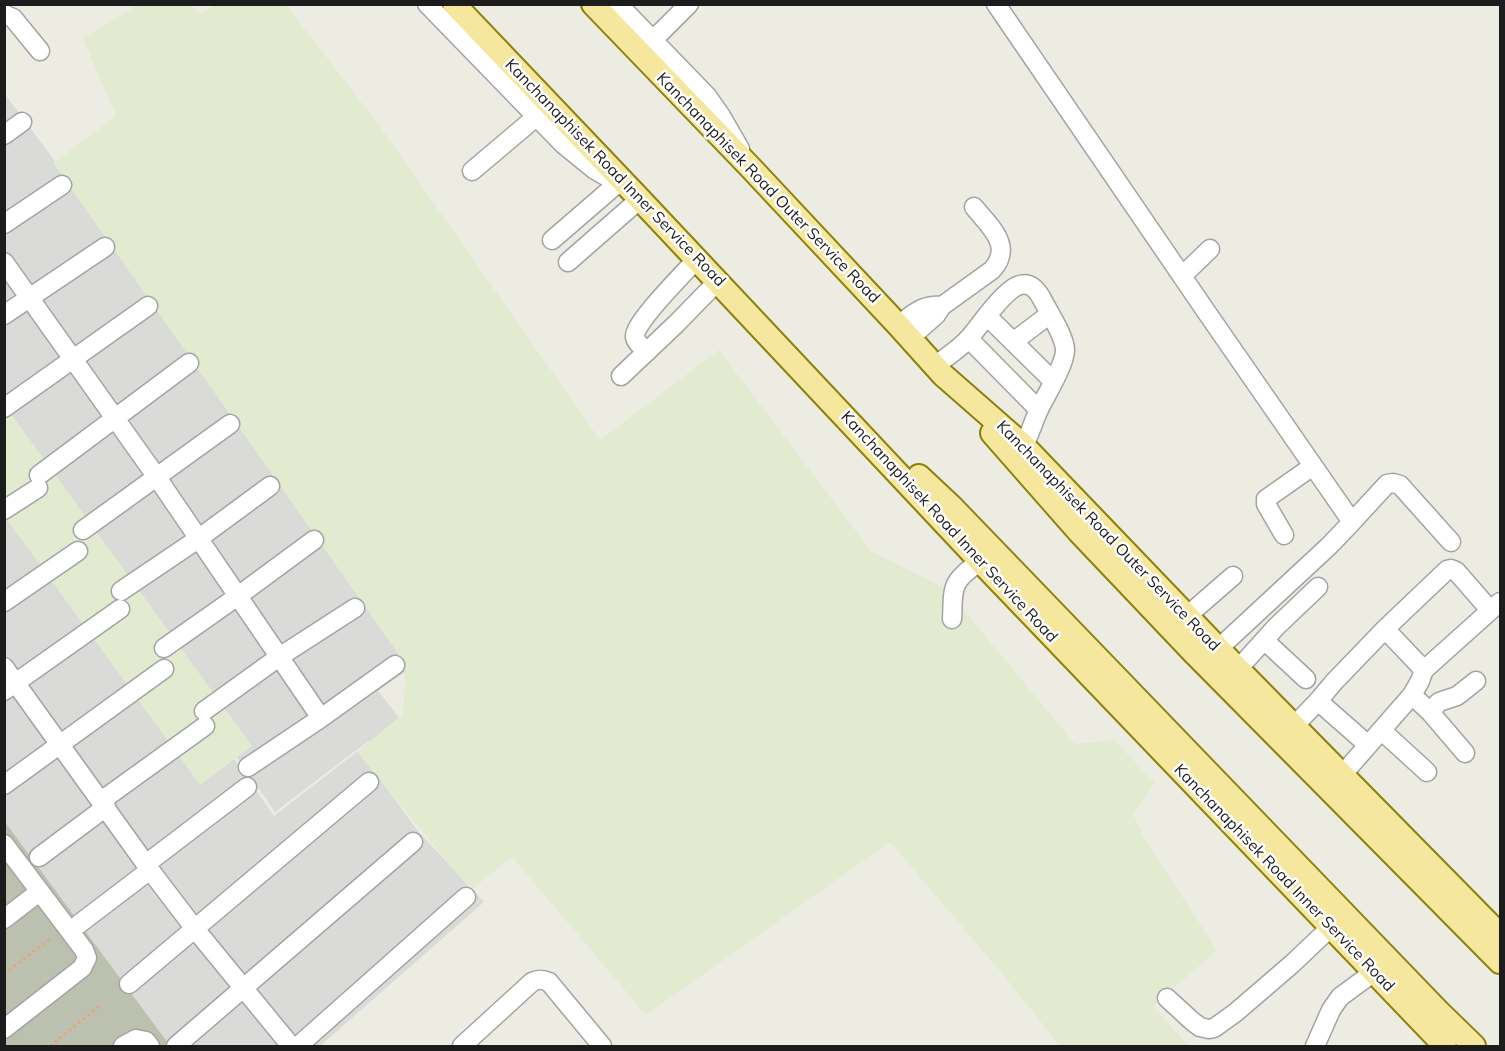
<!DOCTYPE html>
<html>
<head>
<meta charset="utf-8">
<style>
	body { margin:0 }
	#map { position:relative; width:1505px; height:1051px; overflow:hidden; background:#edece3; font-family:Mulish,sans-serif }
	canvas { display:block }
	.frame { position:absolute; inset:0; border:6px solid #1c1c1c; pointer-events:none }
</style>
</head>
<body>
<div id="map">
<canvas width="1505" height="1051"></canvas>
<div class="frame"></div>
</div>
<script>
const ctx = document.querySelector('canvas').getContext('2d');
ctx.lineJoin = 'round';
function fill(path, color) {
  ctx.fillStyle = color;
  ctx.fill(path, 'evenodd');
}
function strokePath(path, color, width, dash) {
  ctx.strokeStyle = color;
  ctx.lineWidth = width;
  ctx.lineCap = dash ? 'butt' : 'round';
  ctx.setLineDash(dash || []);
  ctx.stroke(path);
}
function drawText(font, color, halo, rows, align = 'center') {
  ctx.font = font + ' Mulish,sans-serif';
  ctx.lineWidth = 5;
  ctx.setLineDash([]);
  ctx.textBaseline = 'middle';
  ctx.strokeStyle = halo;
  ctx.fillStyle = color;
  for (const [text, x, y, turn = 0] of rows) {
    ctx.save();
    ctx.translate(x, y);
    ctx.rotate((+turn || 0) * Math.PI / 180);
    ctx.textAlign = isNaN(turn) ? turn : align;
    if (halo) ctx.strokeText(text, 0, 0);
    ctx.fillText(text, 0, 0);
    ctx.restore();
  }
}
fill(new Path2D(`
	M4 93 66 176 411 668 378 691 402 721 363 745 275 812 5 425Z
	M4 429 274 816 359 750 417 830 484 902 320 1046H165L5 823Z`), '#dadad9');
fill(new Path2D(`
	M5 822 170 1046H5Z`), '#bcc1af');
fill(new Path2D(`
	M137 5H191L201 14 214 5H286L379 125 600 440 719 350 871 551 946 589 1075 744 1114 740 1155 783 1133 814 1146 841 1217 950 1153 1007 1189 1046H1060L1004 976 890 842 646 1015 512 857 471 890 357 752 403 714 406 665 53 163 116 116 83 39Z
	M4 404 252 746 200 785 5 517Z`), '#e2ebcf');
const minor = new Path2D(`
	M427 4 563 144 595 170 621 185
	M618 4 707 96 721 116 740 149
	M996 4C1114 178 1232 350 1352 522L1329 546 1218 649
	M4 14 13 18 40 51
	M653 40 689 4
	M4 135 22 122
	M472 171 536 117
	M4 224 62 185
	M552 240 618 183
	M4 262 156 476 321 718
	M568 262 640 199
	M1182 276 1210 249
	M4 315 105 247
	M987 316 1053 381
	M898 325C914 314 922 304 942 306
	M910 338 936 315 942 306 992 270C1014 246 990 227 974 207
	M969 339 1039 410
	M1013 342 1050 314
	M647 352C643 348 636 343 635 337 632 325 686 271 697 259
	M935 366C946 357 961 348 970 337 981 324 1002 293 1017 286 1029 281 1036 288 1042 299 1048 311 1064 335 1065 349 1066 362 1047 394 1040 407 1034 420 1030 433 1024 446
	M621 376 676 324 718 281
	M4 408 148 306
	M39 475 189 363
	M4 510 38 488
	M1352 522 1387 484 1393 483 1400 485 1451 542
	M83 530 230 424
	M1284 535 1266 504V499L1313 466
	M121 591 198 539 270 486
	M4 602 78 551
	M1187 616 1233 576
	M952 619C953 608 951 590 958 581 963 573 973 567 980 561
	M1264 640 1306 679
	M164 648 238 596 314 540
	M4 667 150 870 195 929 291 1046
	M1238 669 1276 627 1318 587
	M1424 670 1385 629 1447 570 1451 569 1456 571 1490 610
	M4 691 120 609
	M1412 695 1430 712 1465 753
	M1318 701 1368 745
	M204 711 279 657 355 608
	M1430 712 1439 702 1457 696 1476 681
	M1294 726 1318 701 1334 682 1385 629
	M1381 730 1427 772
	M248 767 321 718 395 665
	M1342 775 1412 695 1420 681 1424 670 1500 602
	M4 785 164 669
	M101 801 205 726
	M4 844 84 950 87 958 82 968 4 1029
	M39 857 106 807
	M146 864 247 787
	M4 919 39 892
	M79 924 150 870
	M129 984 369 782
	M1167 998 1192 1021 1200 1027 1209 1029 1214 1028 1235 1013 1292 964 1331 927
	M123 1046 136 1039 146 1041 150 1046
	M176 1046 413 842
	M298 1046 466 897
	M462 1046 532 982C538 979 542 979 549 982L602 1046
	M1315 1046 1331 1010 1340 997 1374 972`);
const major = new Path2D(`
	M454 4 635 194 980 561 1445 1046
	M593 4 750 167 898 325 943 375 1024 446 1238 669 1500 935
	M992 433 1079 532 1193 652 1500 962
	M919 476 951 506 1438 1011 1474 1046`);
strokePath(minor, '#a3a3a3', 21);
strokePath(major, '#8c8209', 26);
strokePath(new Path2D(`
	M4 974 50 939
	M50 1046 100 1006`), '#f19e70', 2, [3, 3]);
strokePath(minor, '#fff', 18);
strokePath(major, '#f6e79f', 22);
drawText('16px', '#1c1c1c', '#fff', [
	["Kanchanaphisek Road Inner Service Road",615,173,46],
	["Kanchanaphisek Road Outer Service Road",768,188,46],
	["Kanchanaphisek Road Inner Service Road",949,527,47],
	["Kanchanaphisek Road Outer Service Road",1108,536,46],
	["Kanchanaphisek Road Inner Service Road",1284,878,46]
]);
</script>
</body>
</html>
